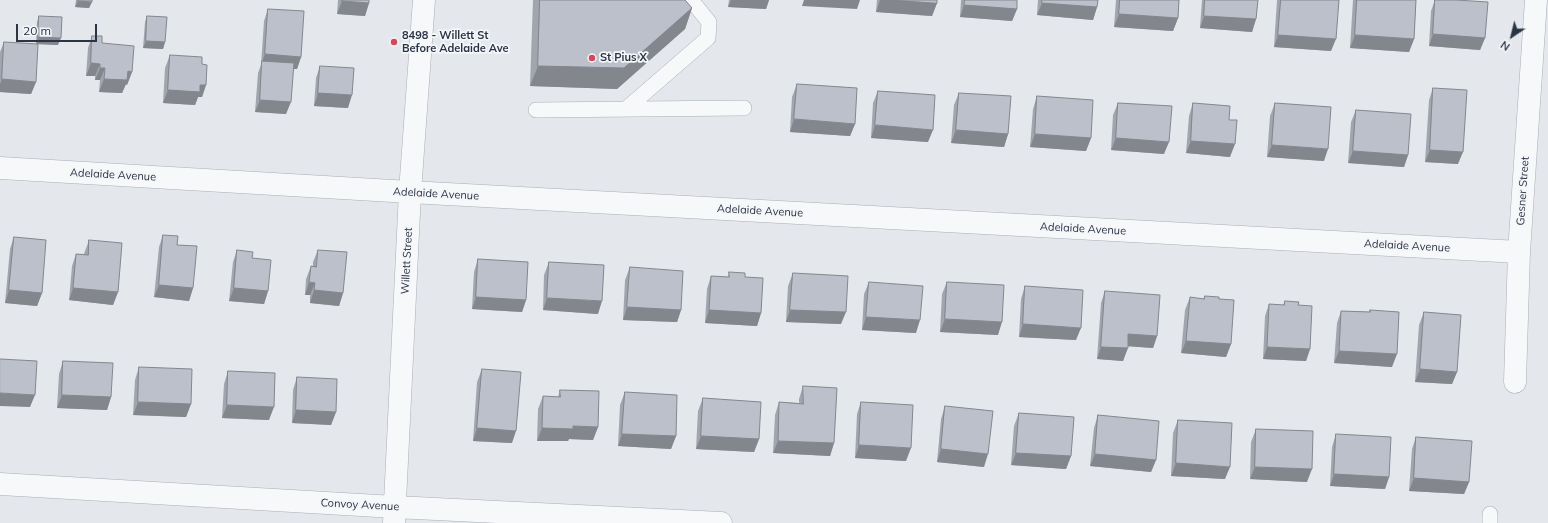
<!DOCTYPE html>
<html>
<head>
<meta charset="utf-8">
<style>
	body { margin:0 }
	#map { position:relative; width:1548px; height:523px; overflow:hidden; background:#e4e7ec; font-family:Mulish,sans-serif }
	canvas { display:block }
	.north { position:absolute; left:1492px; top:16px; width:40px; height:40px; -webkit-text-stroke:3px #f4f6f9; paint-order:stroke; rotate:215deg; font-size:11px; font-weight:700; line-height:16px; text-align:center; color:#2b3445 }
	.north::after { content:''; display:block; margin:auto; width:14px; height:18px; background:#2b3445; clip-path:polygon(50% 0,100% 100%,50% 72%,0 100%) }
	.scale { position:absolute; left:16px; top:24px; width:81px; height:18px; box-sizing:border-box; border:2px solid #2b3445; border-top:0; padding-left:5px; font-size:12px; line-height:14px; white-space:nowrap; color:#2b3445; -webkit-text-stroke:3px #f4f6f9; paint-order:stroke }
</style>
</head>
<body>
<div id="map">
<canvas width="1548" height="523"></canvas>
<div class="north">N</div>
<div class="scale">20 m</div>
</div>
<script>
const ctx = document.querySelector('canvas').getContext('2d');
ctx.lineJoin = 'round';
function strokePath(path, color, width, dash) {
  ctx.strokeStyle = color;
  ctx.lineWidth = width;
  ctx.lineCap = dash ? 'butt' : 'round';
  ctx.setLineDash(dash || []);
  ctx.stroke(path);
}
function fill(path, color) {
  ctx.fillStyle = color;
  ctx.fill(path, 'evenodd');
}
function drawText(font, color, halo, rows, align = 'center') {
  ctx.font = font + ' Mulish,sans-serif';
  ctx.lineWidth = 3.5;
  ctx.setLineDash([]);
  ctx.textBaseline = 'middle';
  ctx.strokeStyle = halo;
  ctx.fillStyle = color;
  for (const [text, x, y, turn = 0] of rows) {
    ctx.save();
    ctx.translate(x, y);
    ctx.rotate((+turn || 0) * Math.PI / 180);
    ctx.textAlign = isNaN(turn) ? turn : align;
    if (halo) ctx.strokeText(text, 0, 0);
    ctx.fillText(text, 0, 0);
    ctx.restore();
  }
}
const lane = new Path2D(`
	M626 109 708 38 709 22 691 0
	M536 110 744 108
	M1490 523V514`);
const street = new Path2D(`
	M0 168 410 192 1519 252
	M1515 382 1519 252 1536 0
	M0 484 395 507 721 523
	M394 523 410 192 424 0`);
strokePath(lane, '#a9aeb7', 16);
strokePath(street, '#a9aeb7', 23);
strokePath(lane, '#f7f8fa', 15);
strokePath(street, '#f7f8fa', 22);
fill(new Path2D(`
	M76 0H92L89 8 75 7Z
	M338 0H369V3L365 16 337 14Z
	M533 0H685L692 8 685 29 617 89 530 86Z
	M729 0H769L766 9 728 7Z
	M877 0H937V3L932 16 876 12Z
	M961 0H1017V9L1012 21 960 17Z
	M1038 0H1098L1097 7 1093 20 1037 15Z
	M1116 0H1179L1178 18 1173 31 1114 27Z
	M1202 0H1258L1256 19 1252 32 1200 28Z
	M1277 0H1339L1331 51 1274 47Z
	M1353 0H1416L1414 39 1409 52 1350 48Z
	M1435 0H1456L1485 38 1480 50 1429 46 1431 11Z
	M268 9 301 57 297 69H293L286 114 255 112 258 73 261 65 264 21Z
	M39 16 58 45 36 44 37 22Z
	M147 16 165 42 163 49 143 48 145 22Z
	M92 36 102 43 132 72 127 85 126 84 122 93 99 92 100 80H95V76H86L88 48Z
	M4 42 36 82 31 94 0 92V52Z
	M170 55 202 64 206 85 202 97H198L195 105 163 103 165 68Z
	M320 66 348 108 314 106 316 78Z
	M797 84 855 124 850 136 790 132 792 97Z
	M1433 88 1458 164 1425 162 1429 100Z
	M878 91 928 142 871 138 873 103Z
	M959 93 1008 134 1004 147 951 143 954 105Z
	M1037 96 1091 138 1086 151 1030 147 1033 109Z
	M1118 103 1164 154 1111 150 1113 115Z
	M1193 103 1229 120 1230 157 1186 153 1189 116Z
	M1275 103 1324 161 1267 157 1270 116Z
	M1356 110 1408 155 1404 167 1348 163 1351 122Z
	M163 235 177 245 193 288 189 301 154 297 159 247Z
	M14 237 42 293 37 306 5 303 10 249Z
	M89 240 118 292 113 305 69 300 72 266 76 254H84Z
	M237 250 252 258 268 291 264 304 229 301 233 262Z
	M318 250 343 293 339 306 310 303V295H305L306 279 311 266H313V262Z
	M478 259 526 300 522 312 472 309 474 272Z
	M549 262 598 314 543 310 544 275Z
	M630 267 681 310 677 322 623 320 625 280Z
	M729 272 745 277 761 313 757 326 705 323 707 289 711 276 728 277Z
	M793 273 841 324 786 322 788 286Z
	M869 282 916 333 862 330 864 294Z
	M947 282 998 335 940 332 942 294Z
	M1025 286 1076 340 1019 337 1021 299Z
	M1105 291 1157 336 1153 348 1128 346 1123 361 1097 359 1101 303Z
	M1205 296 1219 299 1231 344 1226 357 1181 353 1185 310 1190 297 1203 299Z
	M1285 301 1298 305 1310 349 1306 361 1263 359 1265 316 1269 304 1283 305Z
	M1370 310 1392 367 1334 363 1337 323 1341 311 1369 312Z
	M1424 312 1457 372 1452 384 1415 382 1419 325Z
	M63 361 111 397 107 410 57 408 59 374Z
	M139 367 191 404 186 417 133 415 135 380Z
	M482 369 512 443 473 441 477 382Z
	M228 371 269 420 222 418 224 384Z
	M297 377 336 412 331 425 292 423 293 390Z
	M803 386 834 443 830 456 773 453 775 415 779 402 799 403V399Z
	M560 390 598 427 593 440 569 439 568 441H537L538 409 543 396 558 397Z
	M625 392 676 436 671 449 618 446 620 405Z
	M703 398 759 439 754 452 696 449 698 411Z
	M861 402 906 461 855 458 857 414Z
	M945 406 984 467 937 462 941 419Z
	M1019 413 1071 456 1066 469 1011 465 1014 426Z
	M1098 415 1156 460 1151 472 1090 466 1094 428Z
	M1178 420 1225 479 1171 476 1173 433Z
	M1256 429 1307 482 1250 479 1251 442Z
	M1336 434 1389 477 1385 489 1330 486 1332 447Z
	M1416 437 1469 482 1464 494 1409 491 1412 449Z`), '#a1a5ae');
fill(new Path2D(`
	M731 0H769L766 9 728 7Z
	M804 0H860L857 9 802 6Z
	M880 0H890L937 3 932 16 876 12Z
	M78 1 92 2 89 8 75 7Z
	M342 1 369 3 365 16 337 14Z
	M1042 3 1097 7 1093 20 1037 15Z
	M964 5 1017 9 1012 21 960 17Z
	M692 8 685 29 617 89 530 86 538 66Z
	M1119 14 1178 18 1173 31 1114 27Z
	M1204 16 1256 19 1252 32 1200 28Z
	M1433 34 1485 38 1480 50 1429 46Z
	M1278 35 1336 39 1331 51 1274 47Z
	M1355 35 1414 39 1409 52 1350 48Z
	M38 37 61 38 58 45 36 44Z
	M146 41 165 42 163 49 143 48Z
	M265 54 301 57 297 69 262 67V62Z
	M91 63 100 64 95 76H86Z
	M100 68H105L100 80H95Z
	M128 71 132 72 127 85 126 84 122 93 99 92 104 79Z
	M2 79 36 82 31 94 0 92V84Z
	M200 85H206L202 97H198L195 105 163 103 168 90Z
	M318 93 352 95 348 108 314 106Z
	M260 100 291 102 286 114 255 112Z
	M794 119 855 124 850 136 790 132Z
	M875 125 933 130 928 142 871 138Z
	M956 130 1008 134 1004 147 951 143Z
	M1035 134 1091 138 1086 151 1030 147Z
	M1116 138 1169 142 1164 154 1111 150Z
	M1191 141 1235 144 1230 157 1186 153Z
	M1272 145 1328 149 1324 161 1267 157Z
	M1430 150 1463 152 1458 164 1425 162Z
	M1353 151 1408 155 1404 167 1348 163Z
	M309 282 315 283 310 295H305Z
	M159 285 193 288 189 301 154 297Z
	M73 288 118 292 113 305 69 300Z
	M234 288 268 291 264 304 229 301Z
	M9 290 42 293 37 306 5 303Z
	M314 290 343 293 339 306 310 303Z
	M476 297 526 300 522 312 472 309Z
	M547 298 602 301 598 314 543 310Z
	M627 307 681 310 677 322 623 320Z
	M709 310 761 313 757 326 705 323Z
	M790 310 846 312 841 324 786 322Z
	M866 317 920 320 916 333 862 330Z
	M945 319 1002 322 998 335 940 332Z
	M1023 324 1081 328 1076 340 1019 337Z
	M1128 334 1157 336 1153 348 1124 346Z
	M1186 341 1231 344 1226 357 1181 353Z
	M1101 347 1128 348 1123 361 1097 359Z
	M1267 347 1310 349 1306 361 1263 359Z
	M1339 351 1397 354 1392 367 1334 363Z
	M1420 369 1457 372 1452 384 1415 382Z
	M0 393 35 395 30 407 0 406Z
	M62 395 111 397 107 410 57 408Z
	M138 402 191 404 186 417 133 415Z
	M227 405 274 407 269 420 222 418Z
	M296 410 336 412 331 425 292 423Z
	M573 426 598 427 593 440 569 439 568 441H537L542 428Z
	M477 428 516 431 512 443 473 441Z
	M622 434 676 436 671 449 618 446Z
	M701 436 759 439 754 452 696 449Z
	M778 441 834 443 830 456 773 453Z
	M859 445 911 448 906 461 855 458Z
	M941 449 988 454 984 467 937 462Z
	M1016 453 1071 456 1066 469 1011 465Z
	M1095 454 1156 460 1151 472 1090 466Z
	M1176 463 1230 467 1225 479 1171 476Z
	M1255 467 1312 469 1307 482 1250 479Z
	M1334 474 1389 477 1385 489 1330 486Z
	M1414 478 1469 482 1464 494 1409 491Z`), '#83868d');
const building = new Path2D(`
	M78 0H92V2L78 1Z
	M342 0H369V3L342 1Z
	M540 0H685L692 8 624 68 538 66Z
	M890 0H937V3Z
	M965 0H1017V9L964 5Z
	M1042 0H1098L1097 7 1042 3Z
	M1120 0H1179L1178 18 1119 14Z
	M1205 0H1258L1256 19 1204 16Z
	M1281 0H1339L1336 39 1278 35Z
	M1357 0H1416L1414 39 1355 35Z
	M1435 0H1456L1488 2 1485 38 1433 34Z
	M268 9 304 11 301 57 265 54Z
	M39 16 62 17 61 38 38 37Z
	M147 16 167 17 165 42 146 41Z
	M92 36H102V43L134 46 132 72 128 71 127 80 104 79 105 68H100V64L91 63Z
	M4 42 38 44 36 82 2 79Z
	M170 55 202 57V64L207 65 206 85H200V92L168 90Z
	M262 61 294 63 291 102 260 100Z
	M320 66 354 68 352 95 318 93Z
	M797 84 857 88 855 124 794 119Z
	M1433 88 1467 90 1463 152 1430 150Z
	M878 91 935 95 933 130 875 125Z
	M959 93 1011 96 1008 134 956 130Z
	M1037 96 1093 100 1091 138 1035 134Z
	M1118 103 1172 106 1169 142 1116 138Z
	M1193 103 1230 106 1229 120H1237L1235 144 1191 141Z
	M1275 103 1331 107 1328 149 1272 145Z
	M1356 110 1411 114 1408 155 1353 151Z
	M163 235 178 236 177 245 197 246 193 288 159 285Z
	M14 237 46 240 42 293 9 290Z
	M89 240 122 243 118 292 73 288 76 254 88 255Z
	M237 250 253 252 252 258 271 260 268 291 234 288Z
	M318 250 347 252 343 293 314 290 315 283 309 282 311 266 316 267Z
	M478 259 528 262 526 300 476 297Z
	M549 262 604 265 602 301 547 298Z
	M630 267 683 271 681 310 627 307Z
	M729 272 745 273V277L763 278 761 313 709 310 711 276 729 277Z
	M793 273 848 276 846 312 790 310Z
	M869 282 923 286 920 320 866 317Z
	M947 282 1004 285 1002 322 945 319Z
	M1025 286 1083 290 1081 328 1023 324Z
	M1105 291 1160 295 1157 336 1128 334V348L1101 347Z
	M1205 296 1219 297V299L1234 300 1231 344 1186 341 1190 297 1204 299Z
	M1285 301 1299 302 1298 305 1312 306 1310 349 1267 347 1269 304 1284 305Z
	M1370 310 1399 312 1397 354 1339 351 1341 311 1370 312Z
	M1424 312 1461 315 1457 372 1420 369Z
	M0 359 37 361 35 395 0 393Z
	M63 361 113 363 111 397 62 395Z
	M139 367 192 369 191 404 138 402Z
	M482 369 521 372 516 431 477 428Z
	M228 371 275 373 274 407 227 405Z
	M297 377 337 379 336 412 296 410Z
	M803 386 837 388 834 443 778 441 779 402 803 404Z
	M560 390 599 391 598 427 573 426V429L542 428 543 396 560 397Z
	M625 392 677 395 676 436 622 434Z
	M703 398 761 402 759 439 701 436Z
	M861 402 913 405 911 448 859 445Z
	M945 406 993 411 988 454 941 449Z
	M1019 413 1074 417 1071 456 1016 453Z
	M1098 415 1159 421 1156 460 1095 454Z
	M1178 420 1232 423 1230 467 1176 463Z
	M1256 429 1313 431 1312 469 1255 467Z
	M1336 434 1391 437 1389 477 1334 474Z
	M1416 437 1472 441 1469 482 1414 478Z`);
fill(building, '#bbc0ca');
strokePath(building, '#83868d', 1);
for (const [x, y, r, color] of [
	[394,42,4,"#d1495b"],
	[592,58,4,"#d1495b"]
]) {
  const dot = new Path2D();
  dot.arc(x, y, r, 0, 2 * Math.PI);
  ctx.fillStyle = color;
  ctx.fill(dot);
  strokePath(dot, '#f4f6f9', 1.5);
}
drawText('bold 11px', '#2b3445', '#f4f6f9', [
	["8498 - Willett St",402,36],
	["Before Adelaide Ave",402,49],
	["St Pius X",600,58]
], 'left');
drawText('11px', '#2b3445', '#f4f6f9', [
	["Adelaide Avenue",113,175,3],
	["Gesner Street",1523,191,-86],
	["Adelaide Avenue",436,194,3],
	["Adelaide Avenue",760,211,3],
	["Adelaide Avenue",1083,229,3],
	["Adelaide Avenue",1407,246,3],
	["Willett Street",407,261,-87],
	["Convoy Avenue",360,505,3]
]);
</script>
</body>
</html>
